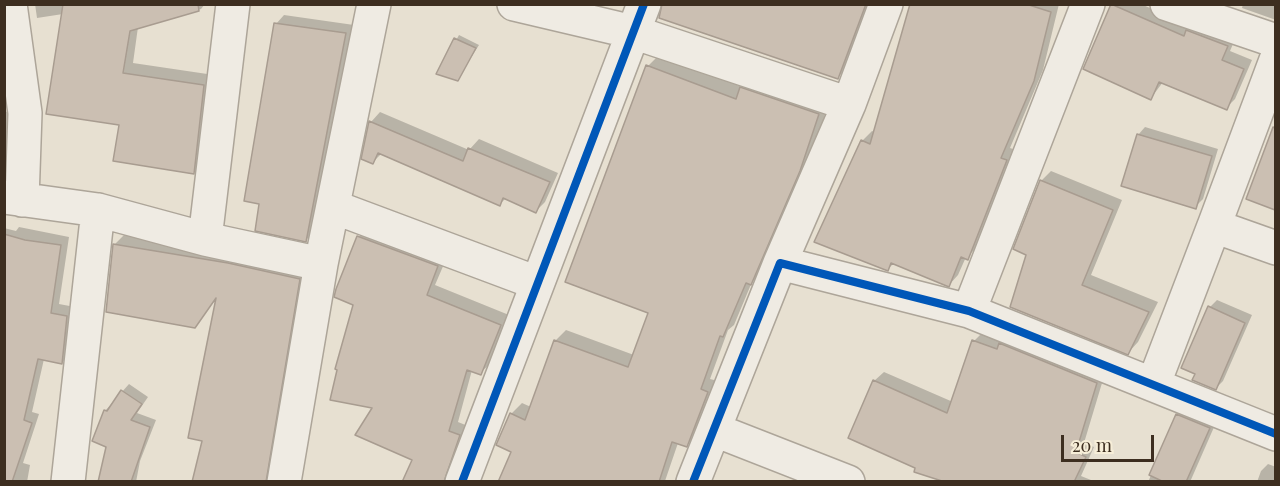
<!DOCTYPE html>
<html>
<head>
<meta charset="utf-8">
<style>
	body { margin:0 }
	#map { position:relative; width:1280px; height:486px; overflow:hidden; background:#e7e0d1; font-family:"Playfair Display",serif }
	canvas { display:block }
	.frame { position:absolute; inset:0; border:6px solid #3d2e20; pointer-events:none }
	.scale { position:absolute; left:1061px; top:435px; width:93px; height:27px; box-sizing:border-box; border:3px solid #3d2e20; border-top:0; padding-left:8px; font-size:18px; line-height:21px; white-space:nowrap; color:#3d2e20; -webkit-text-stroke:4px #f7eed8; paint-order:stroke }
</style>
</head>
<body>
<div id="map">
<canvas width="1280" height="486"></canvas>
<div class="frame"></div>
<div class="scale">20 m</div>
</div>
<script>
const ctx = document.querySelector('canvas').getContext('2d');
ctx.lineJoin = 'round';
function fill(path, color) {
  ctx.fillStyle = color;
  ctx.fill(path, 'evenodd');
}
function strokePath(path, color, width, dash) {
  ctx.strokeStyle = color;
  ctx.lineWidth = width;
  ctx.lineCap = dash ? 'butt' : 'round';
  ctx.setLineDash(dash || []);
  ctx.stroke(path);
}
fill(new Path2D(`
	M35 4H205L201 9 138 27 133 63 214 75 204 162 193 172 120 123 63 14 37 18Z
	M663 4H872L849 66 837 78Z
	M913 4H1059L1043 70 1010 148 1016 150 977 248 966 257 958 275 949 285 895 262 888 269 862 141 872 131 875 132Z
	M1113 4H1141L1192 27 1236 37 1230 51 1252 60 1235 99 1226 108 1163 82 1151 98 1085 69Z
	M1243 4H1276V20L1242 8Z
	M284 15 354 25 315 231 306 240 261 203 276 24Z
	M459 35 479 45 457 80 438 73Z
	M659 55 742 87 752 77 829 103 810 158 761 273 752 282 734 325 728 330 710 379 718 381 697 435 686 446 678 443 665 481 500 482 513 451 511 414 522 403 531 407 555 341 566 330 634 355 650 312 567 281 648 66Z
	M4 111 15 114 13 168 4 176Z
	M380 112 469 150 479 139 558 173 545 202 535 212 506 198 500 204 382 153 373 162 363 158 371 122Z
	M1145 127 1218 149 1203 199 1195 207 1138 135Z
	M1268 161 1276 163V208L1248 198Z
	M1051 171 1122 200 1091 275 1158 302 1138 342 1128 353 1028 254 1041 181Z
	M19 227 69 237 59 304 75 307 70 354 62 363 44 359 32 412 39 414 23 463 30 465 27 482H4V228L16 231Z
	M368 227 447 257 435 285 509 315 490 364 480 373 472 370 458 422 468 426 448 482H404L414 459 375 407 354 304 359 237Z
	M124 235 239 254 309 269 271 482H194L204 440 217 298 194 326 114 245Z
	M1217 300 1252 315 1223 381 1216 388 1210 307Z
	M983 332 1105 373 1084 443 1094 447 1081 476 1096 482H950L917 467 874 381 884 372 953 402 974 341Z
	M129 384 148 397 137 413 156 420 140 461 136 482H100L107 446 105 411Z
	M1187 406 1218 418 1190 482H1148L1178 415Z
	M1268 464 1276 467V482H1257L1261 471Z`), '#0003');
const building = new Path2D(`
	M63 4H198L199 11 130 31 123 73 204 85 194 174 113 161 119 125 46 114Z
	M662 4H866L838 79 659 18Z
	M910 4H1026L1051 12 1034 81 1001 158 1007 160 968 260 961 257 949 287 891 263 888 271 814 242 861 140 870 144Z
	M1111 4 1184 36 1186 30 1228 46 1222 60 1244 69 1227 110 1159 82 1151 100 1083 69Z
	M274 23 346 33 306 242 255 231 259 204 244 201Z
	M454 38 476 48 458 81 436 74Z
	M646 65 736 99 740 87 819 114 800 171 751 285 746 283 723 337 720 336 701 389 708 392 687 447 672 442 659 482H498L511 452 496 445 510 413 525 420 554 340 628 367 648 313 565 282Z
	M369 121 463 161 468 148 550 182 536 213 503 198 500 206 378 153 373 164 361 159Z
	M1273 127 1275 128V210L1246 199Z
	M1137 134 1212 156 1196 209 1121 186Z
	M1040 180 1113 210 1082 285 1149 312 1128 355 1010 307 1026 255 1013 249Z
	M4 234 25 240 61 245 51 313 67 316 62 364 38 359 24 420 32 423 12 482H4Z
	M357 236 438 266 427 295 501 325 481 375 467 370 449 431 460 435 444 482H402L412 460 355 435 372 408 330 400 337 370 335 369 353 305 334 297 336 289Z
	M113 244 228 263 300 279 266 482H192L202 441 188 438 216 298 195 328 106 312Z
	M1208 306 1245 323 1216 390 1192 380 1195 374 1181 368Z
	M972 340 997 349 999 343 1097 383 1076 452 1086 457 1074 482H945L914 472 915 468 848 438 873 380 947 413Z
	M121 390 142 404 131 420 150 427 131 482H98L106 447 92 441 104 410 107 411Z
	M1176 414 1210 428 1186 482H1164L1149 475Z`);
fill(building, '#cbbfb2');
strokePath(building, '#a89c90', 1.5);
const minor = new Path2D(`
	M10 4 25 113 22 200
	M514 4 633 32 849 104
	M1167 4 1276 41
	M1276 60 1214 226 1276 248
	M4 197 98 210 205 239 233 4
	M334 207 537 283
	M205 239 321 264
	M780 263 849 104 886 4
	M969 311 1088 4
	M1154 383 1214 226
	M715 430 848 482
	M68 482 98 210
	M284 482 321 264 374 4
	M462 482 644 4
	M693 482 780 263 969 311 1276 434`);
strokePath(minor, '#ada599', 36);
strokePath(minor, '#efebe3', 33);
strokePath(new Path2D(`
	M462 482 644 4
	M693 482 780 263 969 311 1276 434`), '#0057b8', 8);
</script>
</body>
</html>
